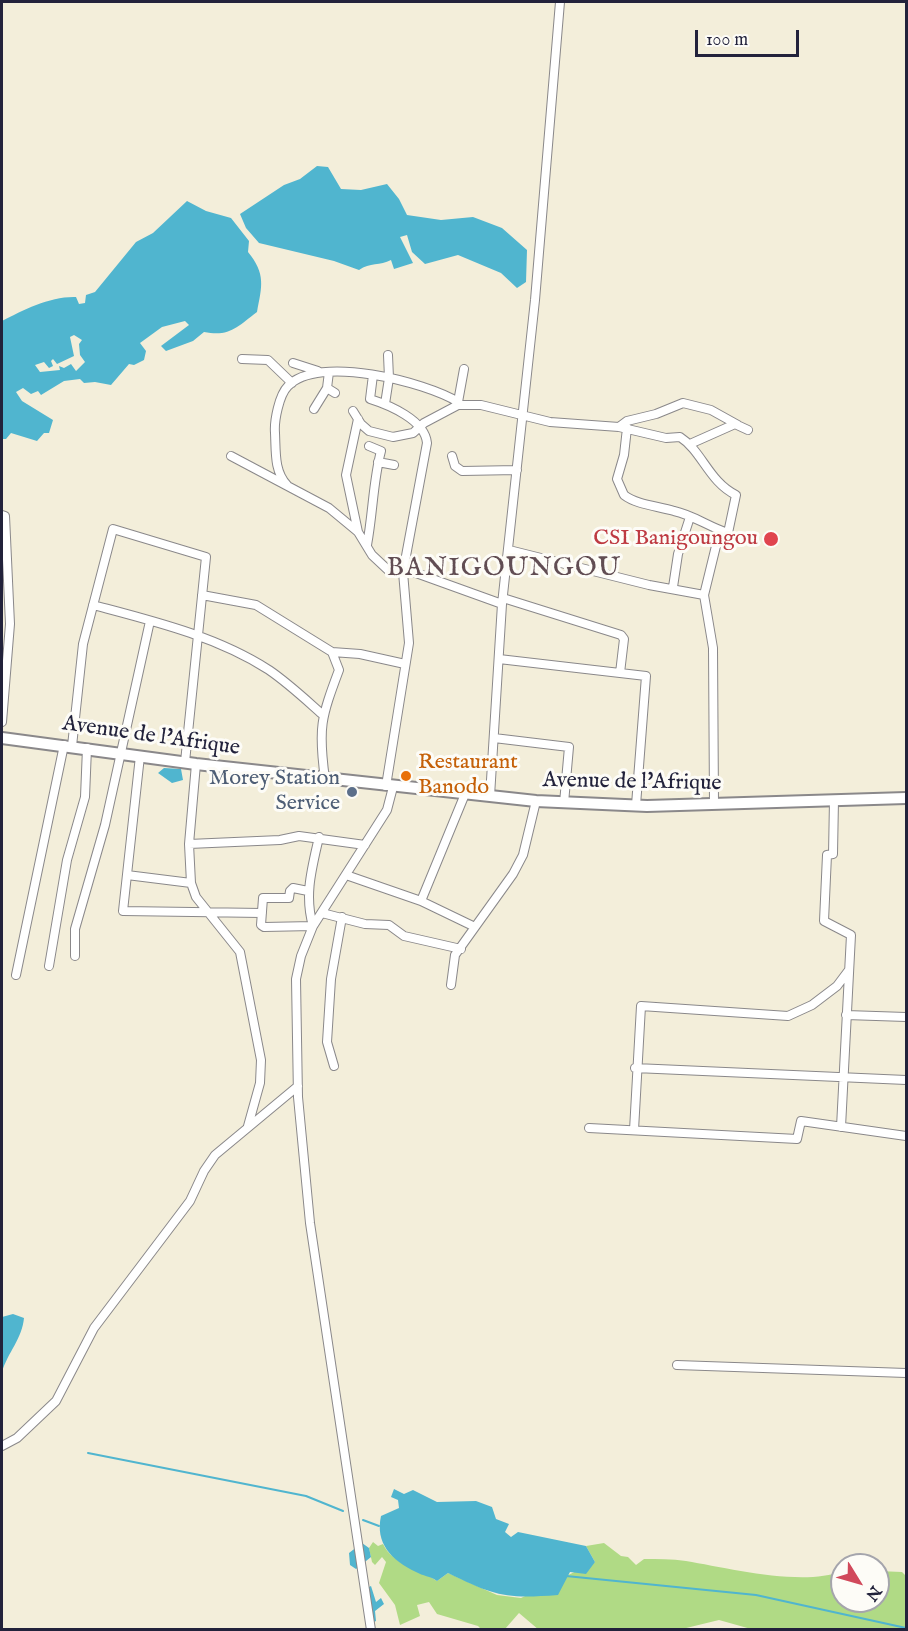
<!DOCTYPE html>
<html>
<head>
<meta charset="utf-8">
<style>
	body { margin:0 }
	#map { position:relative; width:908px; height:1631px; overflow:hidden; background:#f3eeda; font-family:"IM FELL English",serif }
	canvas { display:block }
	.frame { position:absolute; inset:0; border:3px solid #22223b; pointer-events:none }
	.north { position:absolute; left:830px; top:1553px; width:60px; height:60px; box-sizing:border-box; background:#fdfcf7; border:2px solid #a5a5ac; border-radius:50%; rotate:127deg; font-size:16px; font-weight:700; line-height:24px; text-align:center; color:#22223b }
	.north::after { content:''; display:block; margin:auto; width:21px; height:27px; background:#d1495b; clip-path:polygon(50% 0,100% 100%,50% 72%,0 100%) }
	.scale { position:absolute; left:695px; top:30px; width:104px; height:27px; box-sizing:border-box; border:3px solid #22223b; border-top:0; padding-left:8px; font-size:18px; line-height:21px; white-space:nowrap; color:#22223b; -webkit-text-stroke:4px #fdfcf7; paint-order:stroke }
</style>
</head>
<body>
<div id="map">
<canvas width="908" height="1631"></canvas>
<div class="frame"></div>
<div class="north">N</div>
<div class="scale">100 m</div>
</div>
<script>
const ctx = document.querySelector('canvas').getContext('2d');
ctx.lineJoin = 'round';
function fill(path, color) {
  ctx.fillStyle = color;
  ctx.fill(path, 'evenodd');
}
function strokePath(path, color, width, dash) {
  ctx.strokeStyle = color;
  ctx.lineWidth = width;
  ctx.lineCap = dash ? 'butt' : 'round';
  ctx.setLineDash(dash || []);
  ctx.stroke(path);
}
function drawText(font, color, halo, rows, align = 'center') {
  ctx.font = font + ' "IM FELL English",serif';
  ctx.lineWidth = 6;
  ctx.setLineDash([]);
  ctx.textBaseline = 'middle';
  ctx.strokeStyle = halo;
  ctx.fillStyle = color;
  for (const [text, x, y, turn = 0] of rows) {
    ctx.save();
    ctx.translate(x, y);
    ctx.rotate((+turn || 0) * Math.PI / 180);
    ctx.textAlign = isNaN(turn) ? turn : align;
    if (halo) ctx.strokeText(text, 0, 0);
    ctx.fillText(text, 0, 0);
    ctx.restore();
  }
}
fill(new Path2D(`
	M373 1542 378 1546 383 1544C393 1565 421 1570 437 1581L448 1573 497 1595 521 1598 595 1562 586 1546 604 1543 621 1556 628 1557 636 1565 644 1559C657 1559 672 1559 686 1561 728 1568 803 1587 842 1571V1601H878V1571L902 1572 906 1576V1629H751L719 1620 678 1630H539L519 1613 505 1629H481L478 1626 437 1614 429 1602 417 1605 420 1616 400 1625 395 1605 379 1583 386 1562 382 1557 375 1565 372 1562 369 1548Z`), '#b0da85');
fill(new Path2D(`
	M317 166 328 167 341 189 361 190 387 184 399 199 407 215 441 220 473 217 502 228 527 250 526 282 517 288 501 273 458 255 425 264 412 252 407 235 400 237 413 263 394 269 391 260C380 266 370 262 359 270L334 261 259 243 246 228 240 214 284 185 300 179Z
	M187 201 206 211 231 218 249 241 248 252C266 274 262 286 257 312 237 327 230 337 204 332L193 341 166 351 161 346 189 325 185 321 162 327 140 343 146 351 144 360 134 365 129 364 111 385 95 382 84 383 80 379 64 381 41 395 38 391 31 394 23 388 16 392 22 401 53 420 49 433H44L37 441 11 433 6 439H2V321C23 310 51 296 76 297L79 304 85 303 86 295 95 292 136 242 153 233ZM74 335 82 340 79 344 80 355 85 362 76 371 71 364 64 368 59 366 60 370 40 372 35 365 44 362 49 368 53 366 51 361 53 359 57 364 74 356 70 337Z
	M164 768 181 769 183 780 172 783 158 773Z
	M13 1314 24 1318C22 1339 8 1352 2 1372V1317Z
	M394 1489 404 1494 413 1490 437 1502 476 1501 492 1507 496 1519 509 1524 505 1532 511 1537 518 1532 586 1546 595 1562 586 1574 570 1572 558 1595C505 1599 495 1596 448 1573L437 1581C430 1576 423 1576 416 1572 391 1560 375 1543 381 1516L399 1508 398 1500 391 1497Z
	M362 1543 369 1548 371 1557 356 1569 350 1565 349 1553Z
	M371 1586 376 1602 381 1598 384 1604 375 1611 376 1621 372 1623 365 1616 367 1588Z`), '#50b5cf');
strokePath(new Path2D(`
	M88 1453 306 1496 343 1511
	M363 1520 379 1526
	M566 1576 756 1595 906 1628`), '#50b5cf', 2);
const street = new Path2D(`
	M242 359 268 360 292 383
	M293 363 318 371
	M373 375 370 399C389 405 425 420 427 443L403 572 409 643 386 786
	M327 388 335 393
	M458 402 464 369
	M385 404 389 378 388 355
	M314 409 327 388 329 372
	M353 411 361 424 369 431 393 437 413 433 424 423 458 405H481L550 422 619 427 666 438 680 437C702 451 709 482 736 495L728 533 716 546 704 595 713 648 714 804
	M358 419 346 475 358 532
	M619 427 627 421 656 414 683 403 711 410 738 425
	M627 428 624 455 617 479 624 495C637 505 658 506 674 511 693 515 709 527 728 533
	M690 444 735 424 748 430
	M231 456 329 508 358 532 372 555 388 570 416 573 502 604
	M452 456 455 466 462 471 517 470
	M378 462 394 465
	M287 485C274 471 276 452 275 433 274 421 279 395 288 386 318 354 425 382 458 402V405
	M2 515 5 516 10 624 2 722
	M367 545C373 513 373 481 381 451L369 446
	M509 550 649 585 704 595
	M673 587 678 554 690 517
	M202 595 256 605 332 652 339 670C321 718 318 728 325 779
	M503 598 621 635 624 639 620 673
	M93 605C153 621 216 636 269 670 288 683 305 699 322 714
	M332 652 360 654 405 664
	M499 659 646 676 636 805
	M494 738 569 747 564 803
	M72 746 83 644 113 529 206 557 185 762
	M140 756 123 911 262 913
	M196 764 189 844 191 883 196 897 240 952 261 1060 260 1083 248 1126
	M490 796 502 604 535 300 560 2
	M834 800 833 854 827 855 824 921 851 935 841 1127
	M189 844 280 840 299 836 365 845
	M127 875 191 883
	M346 875 421 901 475 927
	M308 891 293 888 290 891 289 898H263L261 925 264 927 313 926C304 895 312 868 319 837
	M421 901 465 794
	M322 913 365 924 389 925 404 936 461 949
	M75 956V929L105 825 150 621
	M49 966 67 860 85 797 87 748
	M16 975 64 745
	M451 985 455 955 513 874 523 855 536 801
	M846 1015 906 1017
	M334 1066 327 1042 331 979 342 917
	M635 1068 906 1080
	M589 1128 797 1139 801 1121 906 1136
	M634 1130 641 1006 788 1016 812 1005 837 986 849 970
	M677 1365 906 1373
	M2 1446 17 1438 56 1401 94 1328 190 1201 204 1171 215 1155 298 1086
	M371 1630 310 1223 298 1097 296 979 301 956 313 926 387 810 393 787`);
const secondary = new Path2D(`
	M2 738 196 764 536 801 647 806 906 798`);
strokePath(street, '#8a888a', 10);
strokePath(secondary, '#8a888a', 14);
strokePath(street, '#fff', 8);
strokePath(secondary, '#fff', 10);
for (const [x, y, r, color] of [
	[771,539,8,"#e0444e"],
	[406,776,6,"#e8710a"],
	[352,792,6,"#5c6f8a"]
]) {
  const dot = new Path2D();
  dot.arc(x, y, r, 0, 2 * Math.PI);
  ctx.fillStyle = color;
  ctx.fill(dot);
  strokePath(dot, '#fdfcf7', 2);
}
drawText('22px', '#be3a42', '#fdfcf7', [
	["CSI Banigoungou",758,539]
], 'right');
drawText('22px', '#22223b', '#fdfcf7', [
	["Avenue de l'Afrique",151,737,8],
	["Avenue de l'Afrique",632,783,1]
]);
drawText('22px', '#c56008', '#fdfcf7', [
	["Restaurant",418,763],
	["Banodo",418,788]
], 'left');
drawText('22px', '#4e5e75', '#fdfcf7', [
	["Morey Station",340,779],
	["Service",340,804]
], 'right');
ctx.letterSpacing = '1.5px';
drawText('26px', '#614d53', '#fdfcf7', [
	["BANIGOUNGOU",504,570]
]);
ctx.letterSpacing = '0px';
</script>
</body>
</html>
